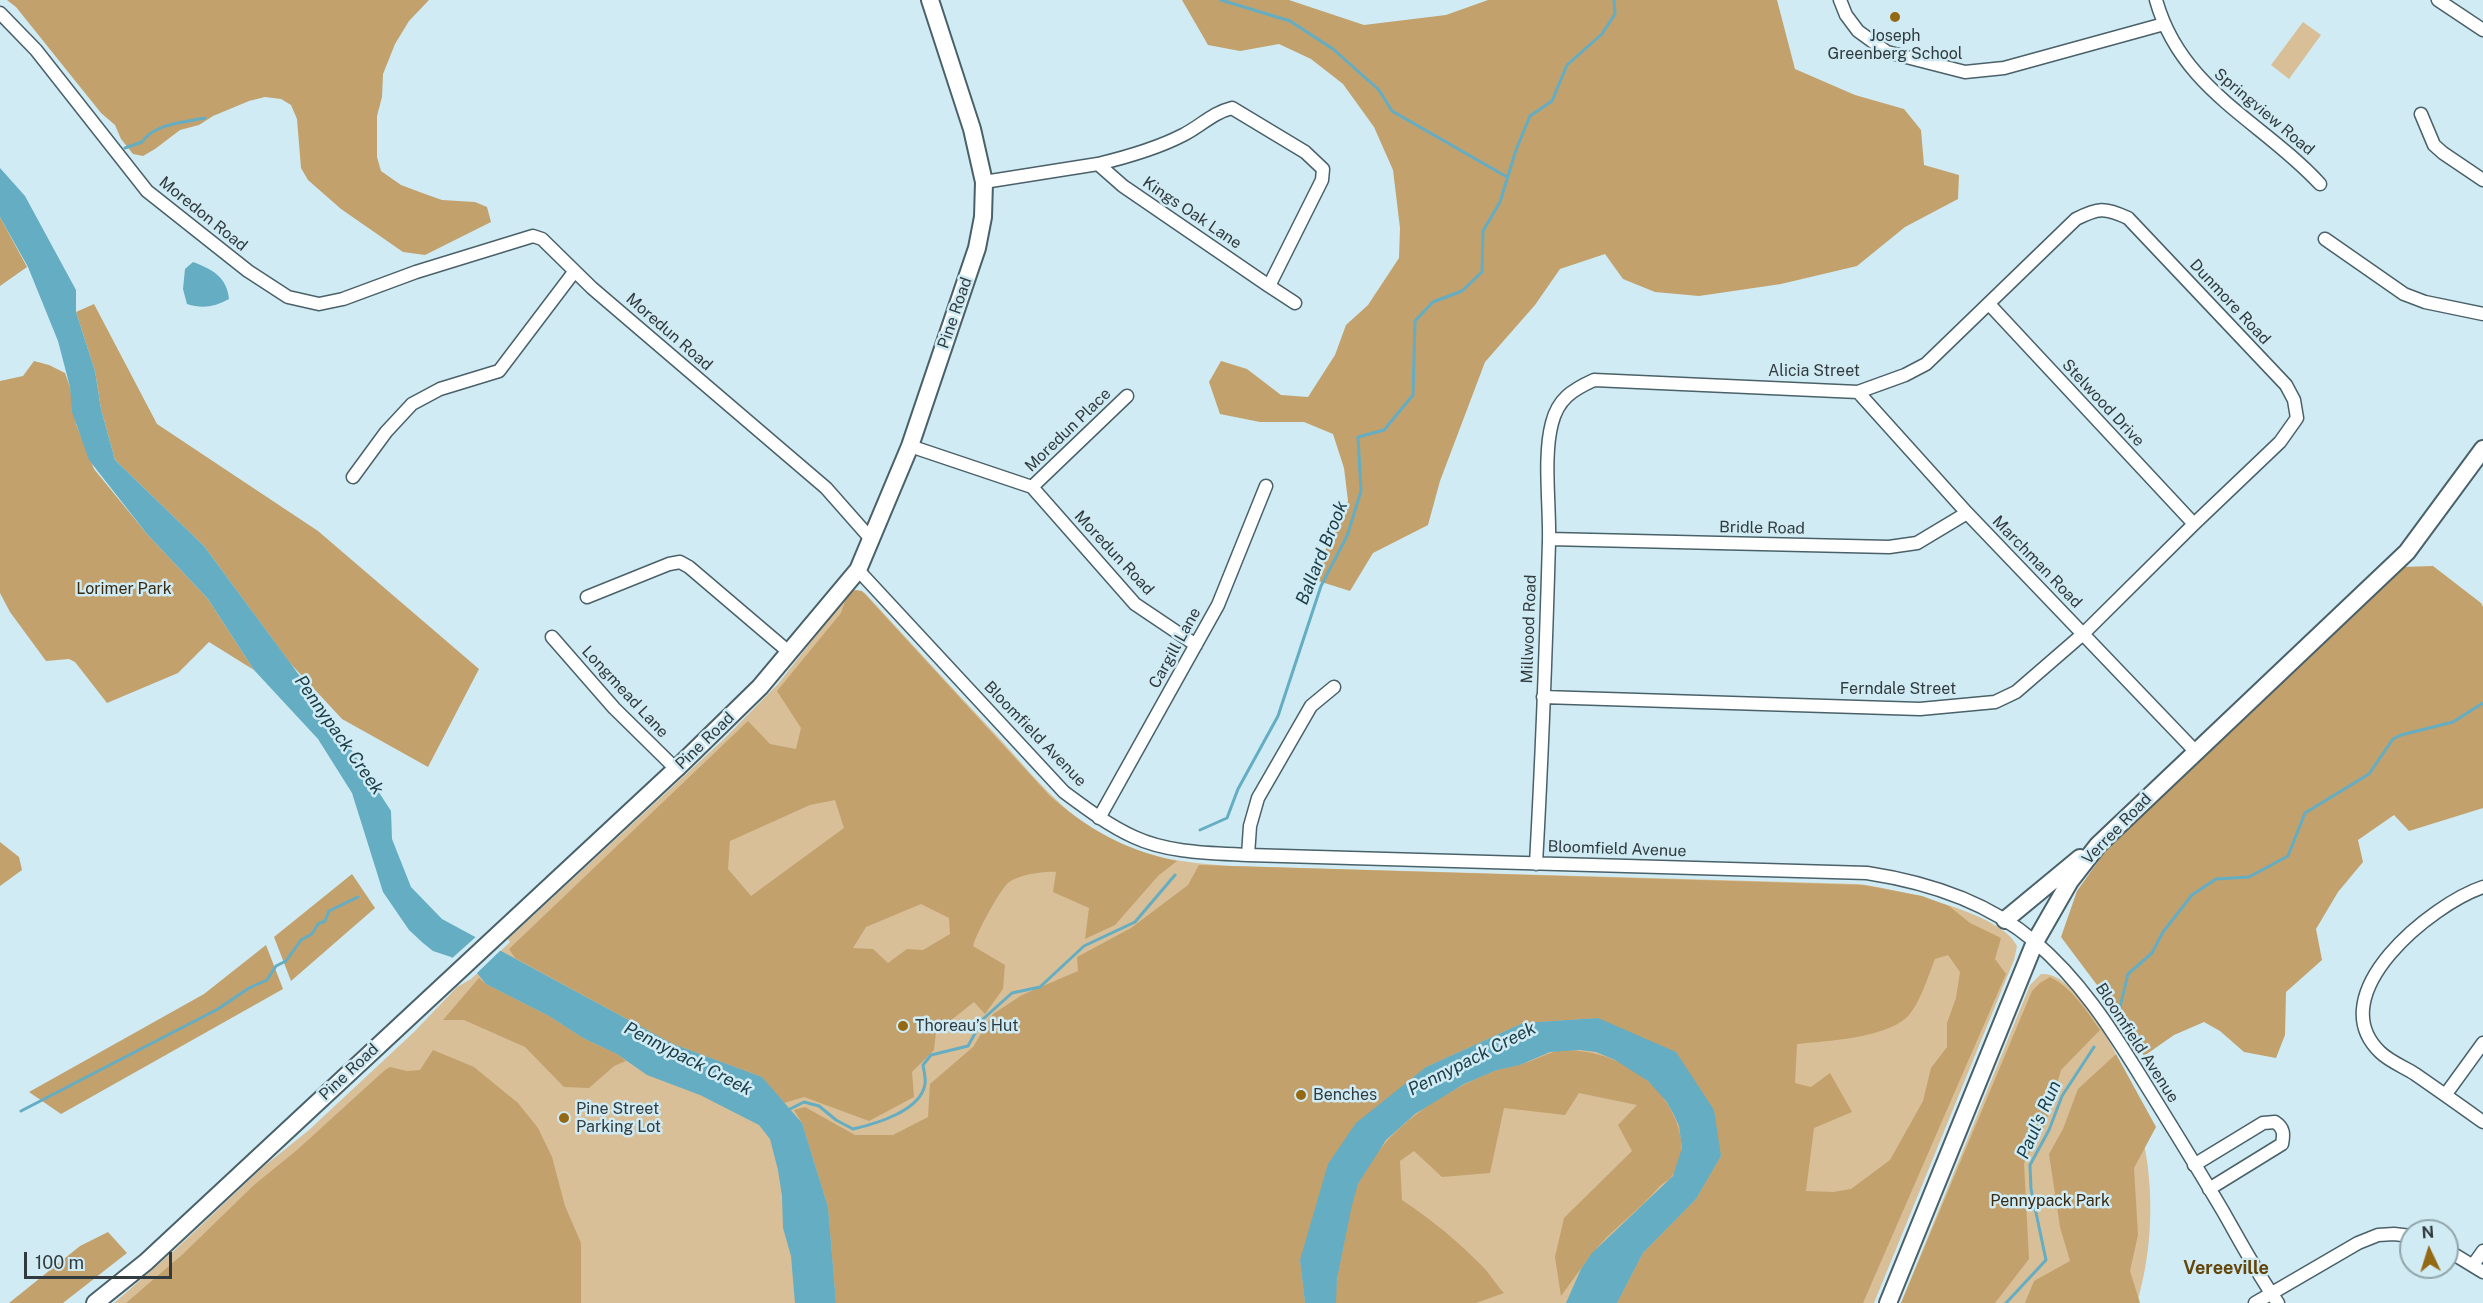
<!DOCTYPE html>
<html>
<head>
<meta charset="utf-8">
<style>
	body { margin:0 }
	#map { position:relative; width:2483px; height:1303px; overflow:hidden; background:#d0ebf3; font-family:"Public Sans",sans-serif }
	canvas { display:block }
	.north { position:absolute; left:2399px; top:1219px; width:60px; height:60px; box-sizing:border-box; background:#d0ebf3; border:2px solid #90a5ab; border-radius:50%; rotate:356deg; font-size:16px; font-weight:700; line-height:24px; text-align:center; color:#313b3f }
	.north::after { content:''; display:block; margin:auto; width:21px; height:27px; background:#946914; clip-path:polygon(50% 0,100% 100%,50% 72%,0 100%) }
	.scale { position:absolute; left:24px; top:1252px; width:148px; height:27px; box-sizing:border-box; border:3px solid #313b3f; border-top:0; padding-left:8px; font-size:18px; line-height:21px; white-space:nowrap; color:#313b3f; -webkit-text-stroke:4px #d0ebf3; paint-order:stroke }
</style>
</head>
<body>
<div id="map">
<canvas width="2483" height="1303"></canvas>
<div class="north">N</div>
<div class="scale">100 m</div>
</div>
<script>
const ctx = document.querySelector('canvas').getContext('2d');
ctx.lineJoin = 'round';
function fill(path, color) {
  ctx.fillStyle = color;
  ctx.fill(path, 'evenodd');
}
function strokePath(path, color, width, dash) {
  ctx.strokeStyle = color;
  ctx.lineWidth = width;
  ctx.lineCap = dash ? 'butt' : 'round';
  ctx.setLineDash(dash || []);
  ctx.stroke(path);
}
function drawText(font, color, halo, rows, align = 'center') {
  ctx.font = font + ' "Public Sans",sans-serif';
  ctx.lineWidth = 5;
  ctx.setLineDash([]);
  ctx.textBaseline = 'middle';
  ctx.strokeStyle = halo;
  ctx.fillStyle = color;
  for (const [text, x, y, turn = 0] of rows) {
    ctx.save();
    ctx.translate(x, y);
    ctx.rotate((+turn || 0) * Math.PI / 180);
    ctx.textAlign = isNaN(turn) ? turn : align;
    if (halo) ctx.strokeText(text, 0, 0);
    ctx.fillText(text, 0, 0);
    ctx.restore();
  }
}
fill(new Path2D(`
	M2303 22 2321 35 2289 79 2271 65Z
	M855 590 865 593C909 641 953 689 998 737 1030 772 1061 812 1104 836 1144 858 1187 863 1232 866L1858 884C1893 888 2003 913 2017 946L2014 960 1874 1303H114L176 1249 263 1167 309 1130 414 1032 457 987 471 979 510 942 508 939 724 739 778 684 847 596Z
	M2041 974C2061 973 2073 991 2083 1004 2094 1019 2106 1034 2114 1050 2118 1059 2119 1071 2122 1081 2131 1104 2142 1129 2146 1154 2154 1204 2151 1255 2137 1303H1901L2030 985Z`), '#d8bf97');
fill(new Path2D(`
	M7 0H429L409 21 395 44 383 74 382 97 377 116V157L381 171 401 185 425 194 442 200 475 202 487 207 491 222 425 255 403 252 341 209 308 180 301 168 297 119 291 105 281 99 265 97 249 101 213 116 199 125 180 130 155 149 143 156 133 154 121 139 115 125 101 113 16 7Z
	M1182 0H1289L1364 25 1446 15 1488 0H1777L1795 69 1855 95 1904 109 1921 130 1924 165 1959 175 1958 199 1905 227 1857 266 1781 284 1699 296 1655 292 1623 279 1605 254 1560 269 1535 305 1485 362 1440 481 1428 525 1373 553 1350 591 1312 579 1348 501 1344 468 1333 434 1304 422H1260L1220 414 1209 382 1221 361 1247 369 1281 395 1308 397 1335 355 1346 325 1368 305 1399 258 1400 228 1393 170 1374 127 1343 84 1311 59 1279 44 1240 51 1208 45Z
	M0 217 27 267 0 286Z
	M94 304 157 424 318 531 479 669 428 767 342 719 290 663 204 546 115 460 101 409 95 371 76 312Z
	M34 361 49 365 65 373 70 387 76 424 94 469 147 534 208 599 254 670 209 642 178 673 107 703 75 662 69 659 46 661 10 612 0 593V381L23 376Z
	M2433 566 2481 603 2483 607V808L2409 831 2394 815 2358 840 2363 862 2338 892 2316 929 2322 960 2286 992 2285 1035 2276 1058 2244 1052 2220 1031 2204 1022 2174 1035 2144 1056 2109 1001 2061 937 2077 891 2119 832 2401 567Z
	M856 590 862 591 1049 795C1087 829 1127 851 1177 861L1158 876 1115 925 1085 939 1089 908 1053 892 1056 872C1044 871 1016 875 1007 884 997 895 977 932 973 946L1005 965 1003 989 985 1014 974 1002 936 1032 934 1050 912 1072 914 1097 869 1121 804 1097 784 1103 762 1077 673 1044 515 958 509 949 748 721 770 744 796 749 801 728 777 691 841 613 848 593ZM835 800 844 828 751 896 728 869 730 841 810 805ZM921 904 949 918 950 934 923 950 907 949 888 963 873 949 853 948 866 927Z
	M0 842 19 857 22 870 0 886Z
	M1199 865 1864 885 1922 896 1949 906 1970 923 2001 938 1995 959 2006 974 1863 1303H1617L1643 1253 1696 1199 1721 1156 1598 1018 1523 1023 1426 1067 1300 1260 1305 1303H836L828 1207 802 1123 794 1110 805 1107 855 1135H893L928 1117 930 1084 973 1047 993 1014 1022 995 1078 971 1077 957 1131 928 1188 885ZM1948 955 1960 972 1956 998 1947 1023V1047L1931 1068 1923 1101 1890 1160 1851 1189 1833 1192 1806 1191 1814 1128 1852 1112 1830 1073 1811 1087 1795 1083 1797 1044C1826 1041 1884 1038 1906 1018 1920 1005 1928 976 1935 959Z
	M352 874 375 908 291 981 274 937Z
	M266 945 283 989 61 1114 29 1092 204 994Z
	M2050 977C2072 988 2086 1010 2100 1030L2061 1070 2045 1125 2024 1163 2029 1259 1995 1303H1901L2032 991 2040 983Z
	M479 978 486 984 549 1016 583 1038 617 1054 626 1061 614 1066 589 1088 564 1087 525 1047 464 1020H443Z
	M433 1050 474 1067 518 1103 538 1128 552 1157 565 1206 581 1243V1303H126L183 1254 254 1185 297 1150 385 1070 390 1067 407 1071 420 1070Z
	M1562 1050C1596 1050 1628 1061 1653 1086 1674 1106 1694 1149 1672 1176 1669 1181 1662 1183 1658 1188 1643 1206 1623 1221 1606 1238 1589 1256 1576 1276 1561 1296L1555 1257 1564 1218 1632 1151 1618 1125 1637 1105 1579 1093 1565 1115 1504 1108 1490 1173 1442 1177 1414 1151 1400 1161 1402 1200C1432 1220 1458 1241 1483 1267 1491 1275 1496 1285 1504 1293L1476 1303H1336C1335 1283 1340 1264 1344 1244 1347 1224 1350 1201 1359 1182 1387 1126 1440 1093 1497 1070 1504 1067 1512 1067 1519 1065 1534 1061 1546 1053 1562 1050Z
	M2116 1054 2156 1127 2134 1168 2138 1235 2130 1271 2140 1303H2025L2034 1281 2070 1261 2060 1227 2049 1154 2063 1129 2078 1089Z
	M108 1232 127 1253 63 1303H9L80 1246Z`), '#c2a16d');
fill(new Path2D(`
	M0 168 25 196 76 290V312L95 371 101 409 115 460 204 546 333 721 391 811 392 839 411 887 442 919 673 1044 762 1077 802 1123 828 1207 836 1303H795L791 1256 783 1228 782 1196 778 1170 770 1139 759 1125 700 1095 647 1075 617 1054 583 1038 549 1016 486 984 477 973 451 957 433 951 423 943 409 930 383 892 352 793 318 739 254 670 208 599 147 534 89 460 72 412 70 387 58 341 28 267 0 217Z
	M193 262C212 269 227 277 229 299 215 307 202 309 187 304L183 289 185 269Z
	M1598 1018 1676 1052 1714 1110 1721 1156 1696 1199 1643 1253 1617 1303H1566L1581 1269 1592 1253 1673 1176 1682 1148 1679 1126 1673 1113 1666 1101 1648 1081 1615 1060 1596 1052 1580 1050 1550 1052 1520 1065 1497 1070 1464 1084 1415 1114 1386 1140 1358 1184 1352 1205 1337 1279 1336 1303H1305L1300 1260 1328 1164 1356 1123 1426 1067 1523 1023Z`), '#64adc3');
fill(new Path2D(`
	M478 935 503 948 475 975 450 960Z`), '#d0ebf3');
strokePath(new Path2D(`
	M1221 0 1290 21 1333 49 1379 90 1392 111 1507 177
	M125 148 142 142C153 124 185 122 205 118
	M1200 830 1227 818 1238 789 1278 716 1321 586 1347 536 1361 491 1358 437 1384 430 1413 395 1415 321 1433 302 1462 291 1482 272 1483 231 1500 202 1516 150 1530 116 1552 101 1567 65 1602 34 1615 14 1614 0
	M2119 1011 2128 974 2152 953 2163 932 2192 895 2216 879 2249 877 2288 856 2305 813 2369 774 2393 739 2401 735 2453 722 2483 703
	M788 1110 804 1102 819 1106 836 1120 853 1129C875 1124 921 1111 925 1084 926 1079 924 1071 923 1065L931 1055 968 1046 983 1019 1012 993 1040 987 1084 946 1135 922 1175 875
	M21 1111 218 1009 249 988 267 980 276 966 286 961 301 940 312 934 318 924 325 921 329 911 358 897
	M2006 1303 2046 1260 2031 1189 2030 1165 2049 1130 2062 1096 2094 1047`), '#64adc3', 3);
const street = new Path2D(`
	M1840 0 1846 15 1858 31 1887 52 1965 72 2004 68 2164 24
	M2156 0C2181 90 2262 121 2320 184
	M2438 0 2483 30
	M0 13 36 50 147 191 248 271 288 297 319 304 343 299 416 272 533 236 542 239 592 288 826 488 871 539
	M1232 108 1305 152 1323 169 1322 180 1269 286 1123 186 1098 164C1127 157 1156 149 1183 135 1201 126 1212 113 1232 108Z
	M2421 114 2434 145 2443 153 2483 180
	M984 182 1098 164
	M2325 239 2404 294 2425 302 2483 314
	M1269 286 1295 303
	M1989 304 2194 524
	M1858 392 1967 513 2195 751
	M910 446 1032 487 1135 604 1196 645
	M353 477 386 432 412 404 440 389 499 371 574 272
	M1032 487 1127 396
	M1549 539 1889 547 1917 543 1967 513
	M858 570 1064 792C1087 809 1108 825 1134 837 1168 853 1211 853 1248 855L1867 873C1926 882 1988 902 2034 941 2079 979 2110 1027 2141 1077 2169 1122 2197 1167 2224 1213 2241 1243 2258 1275 2278 1303
	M587 597 669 564 680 562 689 567 790 653
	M552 637 614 708 676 769
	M1099 818 1218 605 1266 486
	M1248 855 1250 826 1258 798 1311 706 1334 687
	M1536 864C1542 756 1546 649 1549 541 1550 506 1543 456 1552 423 1558 399 1572 390 1594 380L1858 392 1905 375 1926 364 2076 219C2098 208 2104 207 2128 218L2286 385 2294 400 2297 418 2280 442 2194 524 2083 634 2016 692 1995 702 1920 709 1543 697
	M2483 887C2432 904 2320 994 2380 1052 2389 1061 2404 1067 2415 1074 2438 1090 2461 1106 2483 1122
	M2446 1094 2483 1043
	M2194 1165 2263 1123 2275 1122C2284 1128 2284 1134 2282 1144L2209 1189
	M2447 1250 2483 1272
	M2473 1265 2483 1251
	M2255 1303 2358 1243 2378 1235 2394 1234 2411 1236`);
const secondary = new Path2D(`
	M2005 920 2080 858
	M95 1303 146 1262 676 769 760 687 858 570 910 446 977 248 983 217 984 182 972 129 930 0
	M1888 1303 2035 942 2070 881 2098 845 2407 552 2483 449`);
strokePath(street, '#4a6169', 15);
strokePath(secondary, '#4a6169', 20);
strokePath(street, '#fff', 12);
strokePath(secondary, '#fff', 16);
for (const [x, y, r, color] of [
	[1895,17,6,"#946914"],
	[903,1026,6,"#946914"],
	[1301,1095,6,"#946914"],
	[564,1118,6,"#946914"]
]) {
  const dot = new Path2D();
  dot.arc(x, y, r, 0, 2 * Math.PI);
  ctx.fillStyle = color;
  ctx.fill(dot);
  strokePath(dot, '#d0ebf3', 2);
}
drawText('16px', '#313b3f', '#d0ebf3', [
	["Joseph",1895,36,"center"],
	["Greenberg School",1895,54,"center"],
	["Thoreau’s Hut",915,1026],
	["Benches",1313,1095],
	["Pine Street",576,1109],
	["Parking Lot",576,1127]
], 'left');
drawText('16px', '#313b3f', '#d0ebf3', [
	["Springview Road",2264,112,40],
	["Kings Oak Lane",1192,213,34],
	["Moredon Road",203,214,39],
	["Dunmore Road",2230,302,47],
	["Pine Road",955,313,-71],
	["Moredun Road",669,332,41],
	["Alicia Street",1814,371],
	["Stelwood Drive",2103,403,47],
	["Moredun Place",1068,430,-44],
	["Bridle Road",1762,528,1],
	["Moredun Road",1114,553,47],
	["Marchman Road",2037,562,46],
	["Millwood Road",1529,629,-88],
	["Cargill Lane",1175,648,-61],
	["Ferndale Street",1898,689],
	["Longmead Lane",625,692,47],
	["Bloomfield Avenue",1035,734,46],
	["Pine Road",705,741,-44],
	["Verree Road",2117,829,-46],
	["Bloomfield Avenue",1617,849,2],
	["Bloomfield Avenue",2137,1043,57],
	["Pine Road",349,1072,-43]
]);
drawText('16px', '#392a12', '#d0ebf3', [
	["Lorimer Park",124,589],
	["Pennypack Park",2050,1201]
]);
drawText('italic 18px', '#1a3d47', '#d0ebf3', [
	["Ballard Brook",1322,553,-68],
	["Pennypack Creek",339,735,55],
	["Pennypack Creek",688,1059,27],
	["Pennypack Creek",1472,1059,-27],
	["Paul's Run",2039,1120,-66]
]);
drawText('bold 18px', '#63460c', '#d0ebf3', [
	["Vereeville",2226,1268]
]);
</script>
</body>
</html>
